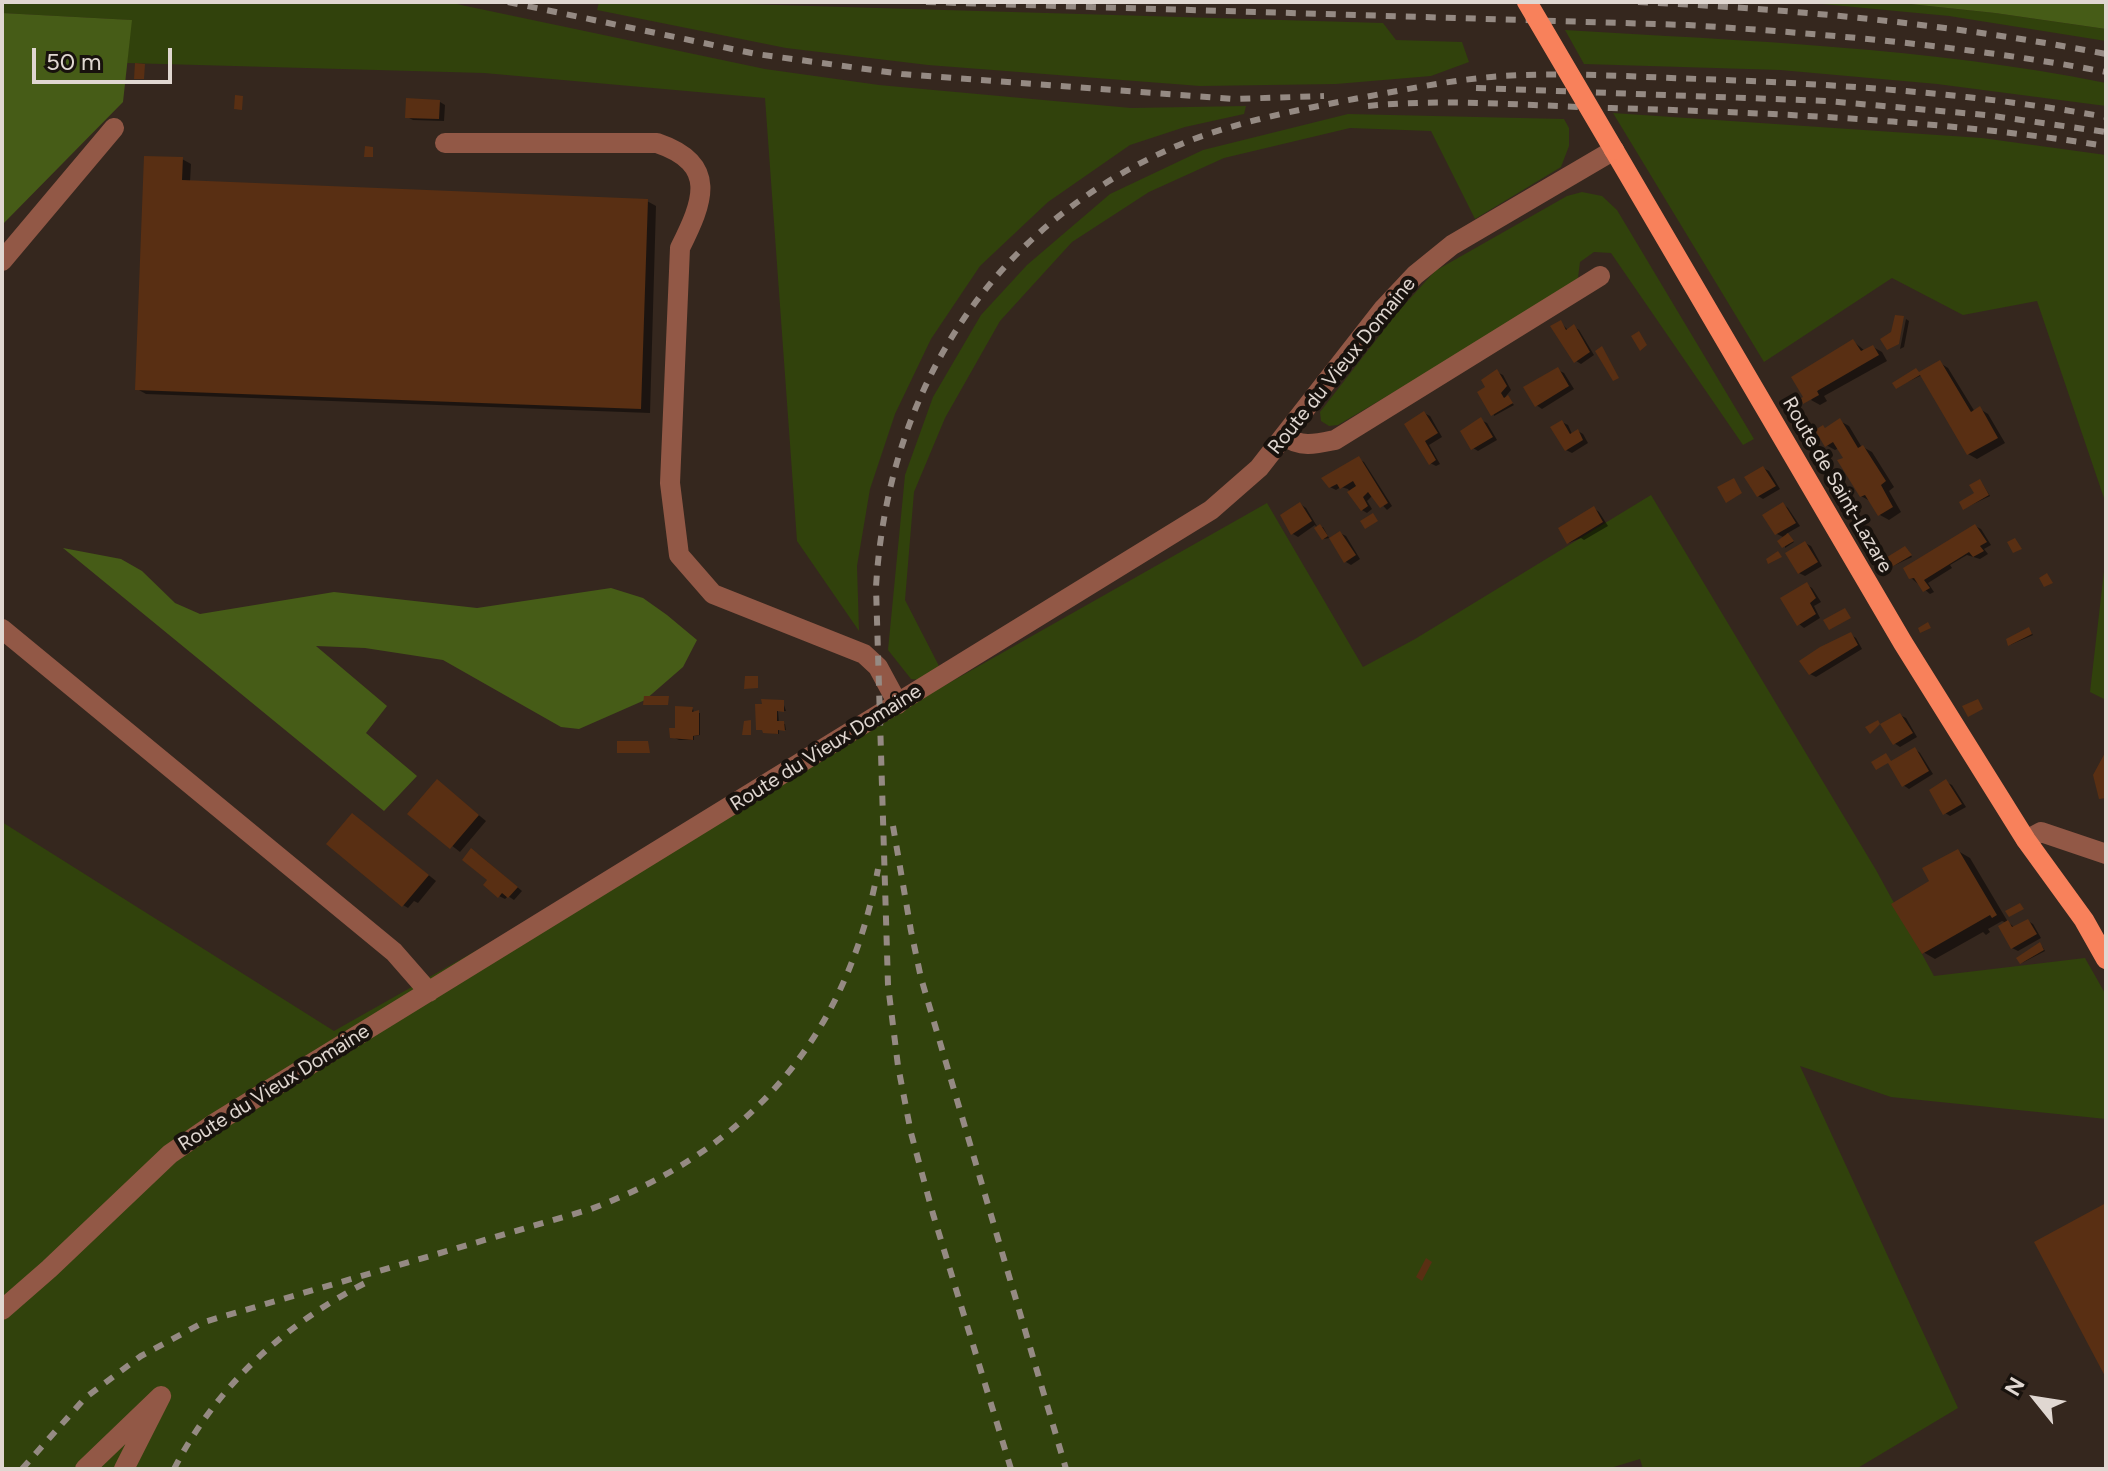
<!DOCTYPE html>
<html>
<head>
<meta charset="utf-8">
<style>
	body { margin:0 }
	#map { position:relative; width:2108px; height:1471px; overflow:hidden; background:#35271e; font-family:Figtree,sans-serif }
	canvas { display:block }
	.frame { position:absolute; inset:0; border:4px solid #e0d7d1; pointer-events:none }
	.north { position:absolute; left:1996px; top:1359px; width:80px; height:80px; -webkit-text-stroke:6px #18120d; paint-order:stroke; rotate:300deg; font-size:22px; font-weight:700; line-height:32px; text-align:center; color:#e0d7d1 }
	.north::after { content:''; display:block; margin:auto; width:28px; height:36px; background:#e0d7d1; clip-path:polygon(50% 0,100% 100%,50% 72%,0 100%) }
	.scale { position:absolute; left:32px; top:48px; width:140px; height:36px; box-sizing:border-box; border:4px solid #e0d7d1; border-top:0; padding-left:10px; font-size:24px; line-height:28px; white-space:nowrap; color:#e0d7d1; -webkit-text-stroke:6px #18120d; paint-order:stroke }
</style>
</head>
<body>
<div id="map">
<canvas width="2108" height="1471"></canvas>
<div class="frame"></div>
<div class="north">N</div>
<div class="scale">50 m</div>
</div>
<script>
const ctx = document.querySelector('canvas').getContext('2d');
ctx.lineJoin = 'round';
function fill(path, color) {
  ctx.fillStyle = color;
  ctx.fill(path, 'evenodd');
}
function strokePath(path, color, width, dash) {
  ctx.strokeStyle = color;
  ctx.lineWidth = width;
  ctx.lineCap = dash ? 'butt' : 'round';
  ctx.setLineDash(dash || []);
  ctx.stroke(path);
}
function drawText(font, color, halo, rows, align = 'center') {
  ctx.font = font + ' Figtree,sans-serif';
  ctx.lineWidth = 8;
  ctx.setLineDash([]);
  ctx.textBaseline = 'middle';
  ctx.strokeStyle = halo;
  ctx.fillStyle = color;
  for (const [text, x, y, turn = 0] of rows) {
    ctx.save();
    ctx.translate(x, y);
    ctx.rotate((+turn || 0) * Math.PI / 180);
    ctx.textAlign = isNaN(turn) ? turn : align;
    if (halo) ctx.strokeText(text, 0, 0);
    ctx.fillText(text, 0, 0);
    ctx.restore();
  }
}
fill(new Path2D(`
	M2 2H447L765 69 879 85 1131 108 1246 106 1244 114 1185 127 1130 145 1048 202 980 266 931 339 895 414 870 489 857 566 859 631 797 541 765 98 484 73 127 63 131 20 2 13Z
	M599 2H676L1383 23 1396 40 1462 42 1469 62 1431 76 1336 84 1200 86 928 65 786 48 597 10Z
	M1801 2H1891L1995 13 2106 29V41L1949 16Z
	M1565 30C1745 41 1928 47 2106 83V106L1937 84 1780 70 1584 64Z
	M1613 113 1982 138 2106 155V504L2037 301 1963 315 1892 278 1764 362Z
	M1348 114 1564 119 1569 128V146L1561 167 1475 219 1431 131 1350 128 1224 158 1149 192 1072 242 1000 321 945 418 914 492 905 600 939 666 920 680 911 679 888 650 905 475 933 397 981 315 1027 265 1110 194 1203 150Z
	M1582 192 1602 196 1617 210 1754 439 1743 445 1611 253 1594 252 1580 262 1578 278 1561 294 1338 425 1329 426 1321 421 1320 412 1397 313 1435 271 1567 196Z
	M1651 495 1876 870 1934 976 2085 958 2106 995V1119L1891 1097 1800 1066 1958 1408 1856 1469H1643L1640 1459 1607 1469H2V822L334 1031 1267 503 1363 667 1415 639Z
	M2106 554V700L2090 692Z`), '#31420c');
fill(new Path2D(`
	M1891 2H2106V29L1995 13Z
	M2 13 132 20 123 102 2 225Z
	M63 548 121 559 142 571 175 603 200 614 334 592 477 608 611 588 643 598 667 615 697 640 683 667 645 700 579 729 561 727 443 660 365 648 316 646 387 706 366 733 417 776 384 811Z`), '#465c17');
fill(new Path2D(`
	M440 102 445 105 444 121 413 120 407 117Z
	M182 159 191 164 190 182 647 201 656 206 650 413 146 394 137 389Z
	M1906 319 1909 321 1904 347 1900 349Z
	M1561 323 1568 330 1574 327 1579 330 1594 355 1581 364 1576 361Z
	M1853 341 1865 351 1873 347 1882 352 1887 361 1824 396 1827 401 1820 405 1811 400Z
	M1940 363 1948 368 1975 412 1980 409 1988 414 2005 443 1977 459 1968 454 1922 375 1897 387Z
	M1558 370 1564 373 1574 389 1542 409 1536 405Z
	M1497 372 1503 375 1511 390 1506 396 1514 405 1494 416 1488 388Z
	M1424 413 1430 416 1442 437 1429 445 1440 464 1436 466 1430 463 1407 424Z
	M1481 420 1487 423 1497 440 1478 451 1473 448Z
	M1840 421 1849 426 1861 446 1872 452 1894 487 1889 491 1901 512 1889 520 1880 515 1870 501 1861 496 1839 448 1835 450 1826 445 1823 427 1827 429Z
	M1562 422 1568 425 1572 434 1578 431 1583 434 1588 443 1572 453 1566 450Z
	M1359 459 1364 462 1392 506 1387 510 1373 495 1367 501 1372 509 1367 513 1362 510 1348 489 1341 487 1336 490 1330 487Z
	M1763 468 1769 471 1780 489 1763 499 1758 496Z
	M1982 483 1990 496 1965 508 1977 494Z
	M1300 504 1306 508 1318 528 1323 527 1329 538 1324 539 1315 525 1298 537 1293 534Z
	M1783 504 1788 508 1800 526 1786 534 1794 542 1785 548V538L1777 534Z
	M1594 508 1599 512 1608 526 1584 540 1581 538 1569 543 1560 529Z
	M1975 526 1981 529 1991 545 1984 549 1988 554 1980 559 1967 555 1950 565 1952 568 1928 583 1934 592 1930 594 1911 578Z
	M1340 533 1346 536 1360 559 1351 565 1346 562Z
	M1805 543 1811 546 1822 566 1805 576 1799 573Z
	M1908 550 1912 557 1891 567Z
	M1807 585 1812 588 1821 602 1814 606 1820 618 1804 628 1799 624Z
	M2029 630 2033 635 2010 645Z
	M1851 635 1856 638 1862 649 1816 677 1810 674Z
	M783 702 786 711H778L779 723 785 724 786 730H779V734L764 732V706Z
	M693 709 694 713H700V735L694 736V740H679L675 738 677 730Z
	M1900 715 1906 718 1917 737 1900 747 1894 743Z
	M1915 749 1920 753 1933 774 1909 789 1903 785Z
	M437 781 486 821 460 852 410 813Z
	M1946 782 1952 785 1966 807 1950 816 1945 813Z
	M371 829 436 881 418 903 414 901 408 908 403 905Z
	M1958 851 1970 858 2008 922 2015 928 2028 921 2033 924 2041 938 2018 951 2012 948 2007 923 2002 921 1988 929 1990 932 1986 935 1983 932 1935 959 1923 952 1931 882Z
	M477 853 522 891 514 900 508 896 505 899 499 896Z
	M2042 946 2045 951 2022 963Z`), '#0007');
fill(new Path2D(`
	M135 63 145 64 144 79H134Z
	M235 95 243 96 242 110 234 109Z
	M406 98 440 100 439 119 405 118Z
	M365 146 373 147V157H364Z
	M144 156 183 157 182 180 648 199 641 409 135 390Z
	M1895 315 1904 316 1899 344 1887 350 1880 339 1891 332Z
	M1561 320 1566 330 1574 324 1590 352 1574 363 1550 326Z
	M1639 331 1647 345 1640 351 1631 336Z
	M1853 339 1861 351 1873 345 1879 355 1817 391 1819 395 1803 404 1801 398 1803 397 1791 377Z
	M1602 346 1619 378 1613 381 1595 351Z
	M1940 360 1971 412 1980 406 1998 438 1967 455 1920 375 1896 389 1892 383 1916 368 1919 372Z
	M1558 367 1569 386 1535 407 1523 387Z
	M1497 369 1507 386 1501 393 1504 398 1508 395 1513 403 1491 416 1477 392 1485 387 1481 380Z
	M1424 411 1438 433 1425 441 1436 460 1429 465 1404 424Z
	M1481 417 1493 437 1471 450 1460 431Z
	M1840 418 1858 448 1863 445 1886 481 1881 485 1893 507 1878 516 1865 495 1860 497 1837 460 1843 458 1833 442 1825 447 1815 430 1823 425 1825 428Z
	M1562 420 1570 434 1578 429 1583 440 1565 451 1550 427Z
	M1359 456 1388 503 1380 508 1368 492 1363 497 1368 506 1361 511 1347 492 1356 486 1353 481 1340 489 1337 484 1329 488 1321 478Z
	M1763 466 1776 486 1757 497 1744 477Z
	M1734 478 1742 493 1726 503 1717 487Z
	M1980 479 1989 495 1963 510 1959 502 1974 493 1969 485Z
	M1300 502 1312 521 1291 535 1280 515Z
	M1783 502 1796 523 1775 535 1762 515Z
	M1594 506 1603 522 1567 544 1558 528Z
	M1373 513 1378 521 1365 529 1360 521Z
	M1320 524 1328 536 1322 540 1314 528Z
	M1975 524 1987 542 1980 546 1984 551 1973 557 1969 552 1924 580 1930 588 1923 592 1914 578 1909 579 1903 568Z
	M1340 531 1356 555 1344 563 1329 538Z
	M1788 533 1794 541 1782 548 1777 541Z
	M2015 538 2022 549 2013 553 2007 542Z
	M1805 541 1818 562 1798 574 1785 553Z
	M1905 546 1912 555 1890 568 1884 559Z
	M1778 551 1782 557 1768 564 1766 559Z
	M2047 573 2053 583 2044 587 2039 578Z
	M1807 582 1816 598 1810 603 1816 614 1797 626 1780 598Z
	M1845 608 1851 618 1829 630 1823 620Z
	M1928 622 1931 628 1920 633 1918 628Z
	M2029 627 2032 634 2008 646 2006 639Z
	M1851 632 1858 645 1809 675 1799 661 1820 647Z
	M745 676H758V688L744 689Z
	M644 696H669L668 705H643Z
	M761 699 784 700V712L777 711V721H784L785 731 778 730V734L763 733 762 730H756L755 704H762Z
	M1978 699 1983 709 1968 717 1962 706Z
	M675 706 693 707 692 712 699 710V735L693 736V740L670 738 669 728H675Z
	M1900 713 1913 733 1893 745 1880 724Z
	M751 720V735H742L744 721Z
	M1878 720 1880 724 1870 734 1865 727Z
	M617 741H648L650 753H617Z
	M1915 747 1929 771 1902 787 1888 763 1876 770 1871 762 1886 753 1891 761Z
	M2106 751V798L2099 799 2093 775Z
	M437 779 479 815 450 849 407 814Z
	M1946 779 1962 804 1943 815 1929 790Z
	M352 813 429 875 402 907 326 844Z
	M471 848 518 887 508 898 502 893 498 898 483 885 487 880 462 860Z
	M1958 849 1997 915 1992 918 1990 915 1922 954 1891 904 1929 881 1922 868Z
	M2020 903 2024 909 2009 917 2005 911Z
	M2028 919 2037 934 2011 949 1998 926 2008 920 2012 927Z
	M2040 942 2044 950 2020 964 2016 958Z
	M2106 1203V1378L2034 1242Z
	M1426 1258 1432 1262 1422 1281 1416 1277Z`), '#592f13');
strokePath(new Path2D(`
	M445 143H657C719 164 703 202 680 248L670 483 679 555 713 594 864 654 878 667 898 704
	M2 261 114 128
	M1284 436C1301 448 1316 444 1335 440L1600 276
	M2 629 394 952 429 992
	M2026 840 2041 832 2106 854
	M2 1310 49 1269 170 1154 215 1123 1211 510 1259 468 1384 308 1415 275 1452 245 1614 150
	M85 1469 161 1396 124 1469`), '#925846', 20);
strokePath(new Path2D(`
	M1614 150 1903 643 2026 840 2084 920 2106 959`), '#f8815b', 20);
strokePath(new Path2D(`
	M508 2 756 54 902 74 1234 99 1324 96
	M926 2 1688 25C1829 34 1968 46 2106 72
	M1638 2C1795 9 1951 24 2106 54
	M1476 88 1827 101 1986 115 2106 132
	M1368 106C1448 98 1530 106 1611 108 1777 113 1942 120 2106 146
	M893 826 911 931 921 978 1066 1469
	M22 1469 85 1398 141 1356 204 1322 591 1209C750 1149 847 1037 878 869
	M174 1469C217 1385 286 1323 369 1281
	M1011 1469 933 1214 911 1133 898 1066 888 985 876 587C888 385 996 220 1186 142 1240 121 1298 110 1354 99 1404 90 1454 79 1504 76 1569 72 1635 77 1700 79 1836 84 1972 93 2106 117`), '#958a83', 6, [10, 10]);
strokePath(new Path2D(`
	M1527 2 1614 150`), '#f8815b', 20);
drawText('20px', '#e0d7d1', '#18120d', [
	["Route du Vieux Domaine",1342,366,-51],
	["Route de Saint-Lazare",1837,485,60],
	["Route du Vieux Domaine",826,748,-32],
	["Route du Vieux Domaine",274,1088,-32]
]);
</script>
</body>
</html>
